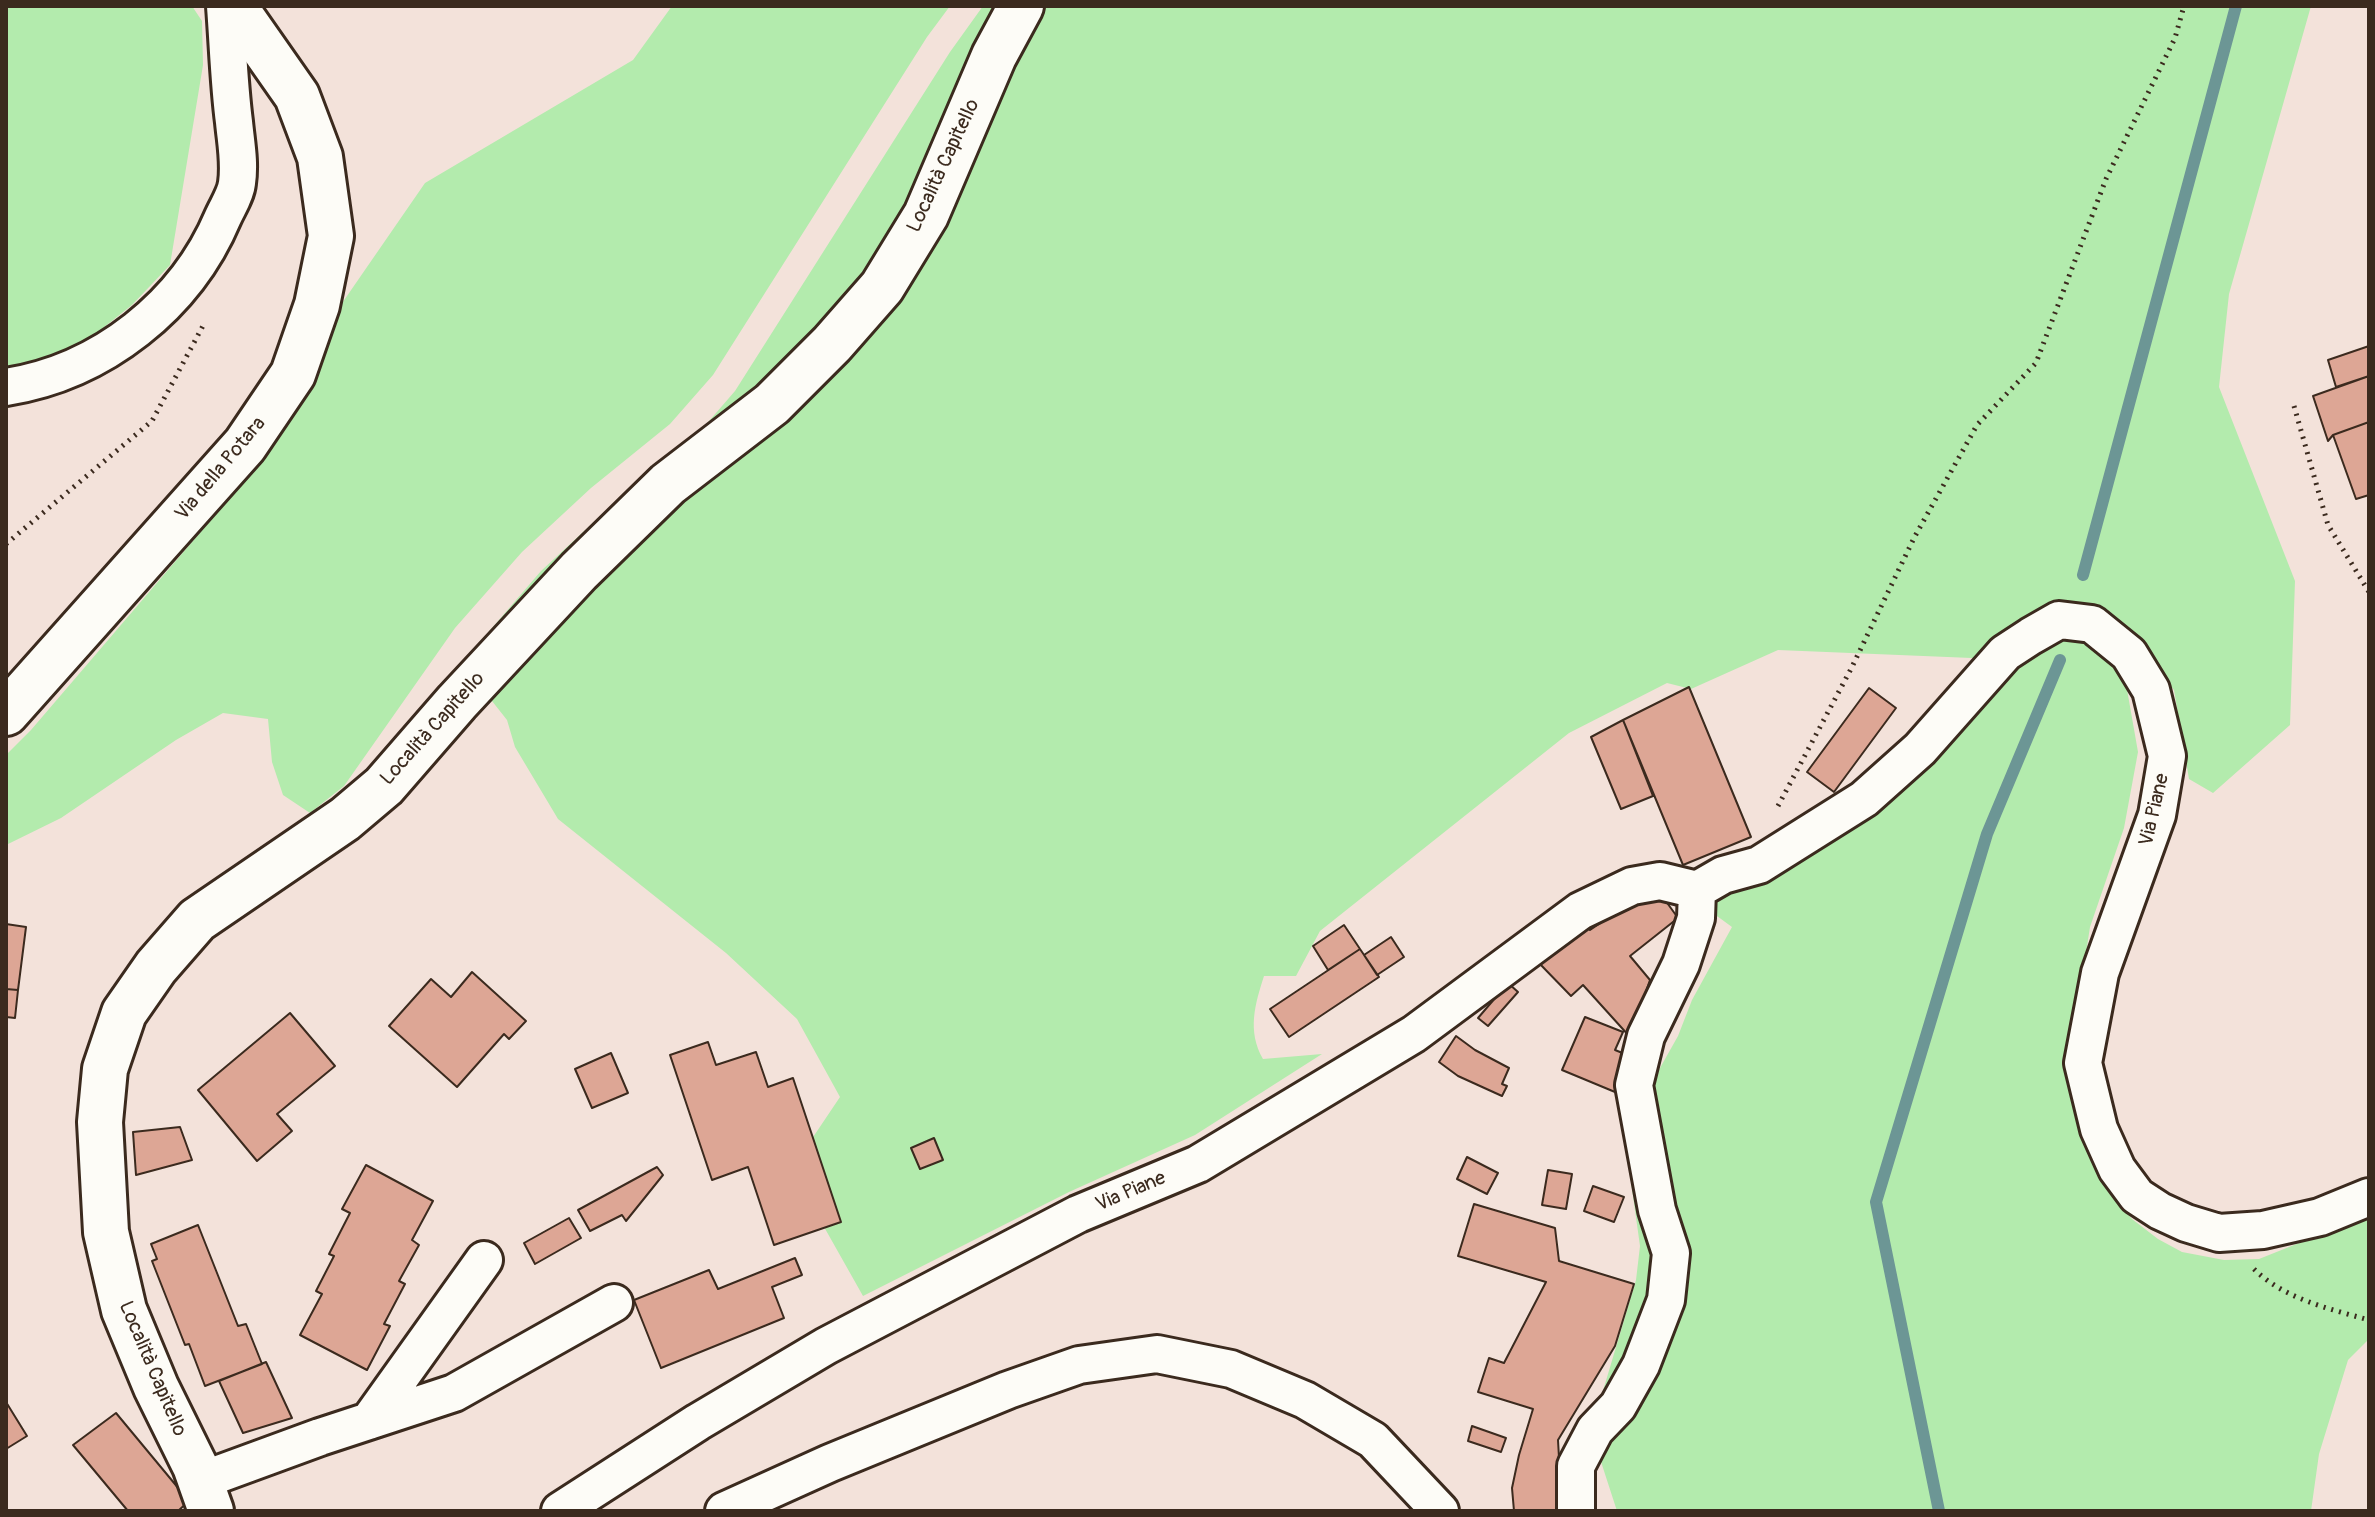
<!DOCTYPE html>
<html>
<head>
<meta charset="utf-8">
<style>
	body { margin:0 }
	#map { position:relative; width:2375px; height:1517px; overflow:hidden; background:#f3e2da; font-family:Pangolin,sans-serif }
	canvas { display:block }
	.frame { position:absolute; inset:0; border:8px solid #3b2a1e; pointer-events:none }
</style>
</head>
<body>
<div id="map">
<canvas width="2375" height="1517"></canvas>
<div class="frame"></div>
</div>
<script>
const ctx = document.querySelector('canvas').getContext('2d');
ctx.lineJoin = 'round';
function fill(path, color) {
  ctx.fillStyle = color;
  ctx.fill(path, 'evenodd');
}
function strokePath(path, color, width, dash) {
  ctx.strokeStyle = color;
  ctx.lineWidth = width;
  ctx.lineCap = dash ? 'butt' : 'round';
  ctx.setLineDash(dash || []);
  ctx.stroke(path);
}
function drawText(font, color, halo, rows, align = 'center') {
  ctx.font = font + ' Pangolin,sans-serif';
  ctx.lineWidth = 7;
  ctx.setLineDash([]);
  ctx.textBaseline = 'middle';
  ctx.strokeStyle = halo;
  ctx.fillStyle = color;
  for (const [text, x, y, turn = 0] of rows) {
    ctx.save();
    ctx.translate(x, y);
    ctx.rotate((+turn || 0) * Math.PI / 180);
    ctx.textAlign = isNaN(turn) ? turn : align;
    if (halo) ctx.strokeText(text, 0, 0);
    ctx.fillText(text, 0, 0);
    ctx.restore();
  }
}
fill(new Path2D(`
	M6 6H192L202 21 203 65 170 265 132 305 79 347 6 374Z
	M672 6H950L927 37 713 375 670 424 591 488 522 552 455 628 344 786 310 813 283 795 272 762 268 719 223 713 176 740 61 818 6 845V755L31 730 275 445 300 364 425 183 633 60Z
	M983 6H2311L2229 294 2219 387 2295 581 2290 725 2213 793 2189 779 2174 690 2139 652 2088 611 1996 659 1778 650 1691 689 1667 683 1569 733 1320 931 1296 976H1264C1255 1004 1247 1031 1263 1059L1322 1054 1195 1135 1069 1192 863 1296 819 1218 799 1158 840 1097 797 1019 726 953 558 819 515 747 507 720 462 663 541 571 608 509 690 443 735 391 950 52Z
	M2059 627 2122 661 2138 752 2124 828 2090 927 2073 1036 2102 1177 2116 1201 2132 1219 2158 1239 2182 1252 2224 1260 2259 1259 2299 1243 2352 1203 2369 1215V1339L2348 1360 2319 1454 2311 1511H1617L1591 1431 1636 1280 1640 1246 1624 1132 1678 1036 1692 1000 1732 927 1706 908 1742 871 1815 844 2039 637Z`), '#b3ebad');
strokePath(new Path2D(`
	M2083 575 2236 6
	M1939 1511 1876 1202 1987 834 2060 660`), '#6c9695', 12);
const building = new Path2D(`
	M2369 346V376L2336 387 2328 360Z
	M2369 376V422L2333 435 2328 441 2313 396Z
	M2369 422V495L2356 499 2333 435Z
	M1689 687 1751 837 1683 865 1623 720Z
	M1869 688 1896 708 1834 792 1807 772Z
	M1623 720 1653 796 1621 809 1591 737Z
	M1655 886 1678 918 1630 956 1650 980 1630 1037 1583 985 1571 996 1538 962 1584 923 1590 930Z
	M6 924 26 927 18 990 6 989Z
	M1344 925 1360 949 1328 970 1313 946Z
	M1391 937 1404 957 1377 975 1364 955Z
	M1360 949 1379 977 1289 1037 1270 1009Z
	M472 972 526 1021 509 1039 504 1034 457 1087 389 1026 431 979 451 997Z
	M1508 983 1518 992 1488 1026 1478 1018Z
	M6 989 18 990 15 1018 6 1017Z
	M290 1013 335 1066 277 1114 292 1131 257 1161 198 1090Z
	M1585 1017 1623 1032 1615 1050 1630 1056 1615 1092 1562 1070Z
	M1456 1036 1475 1050 1509 1068 1502 1084 1507 1086 1502 1096 1458 1076 1439 1062Z
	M708 1042 716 1065 756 1052 768 1087 793 1078 841 1222 774 1245 748 1167 712 1180 670 1055Z
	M611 1053 628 1093 592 1108 575 1069Z
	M180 1127 192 1160 136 1175 133 1132Z
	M934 1138 943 1160 920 1169 911 1148Z
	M1467 1157 1498 1173 1487 1194 1457 1179Z
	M366 1165 433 1201 412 1240 419 1245 399 1281 405 1284 384 1324 390 1326 367 1370 300 1335 322 1294 316 1291 334 1256 329 1254 350 1213 342 1209Z
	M657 1167 663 1175 626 1221 622 1215 590 1231 578 1210Z
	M1548 1170 1572 1174 1566 1209 1542 1205Z
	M1593 1186 1624 1197 1614 1222 1584 1211Z
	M1474 1204 1555 1228 1559 1261 1634 1284 1615 1346 1558 1440 1562 1511H1514L1512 1488 1519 1455 1533 1409 1478 1392 1489 1358 1504 1363 1546 1282 1458 1256Z
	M569 1218 581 1238 535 1264 524 1243Z
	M198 1225 238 1326 246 1324 262 1364 205 1386 189 1344 185 1345 152 1261 157 1259 151 1244Z
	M795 1258 802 1275 772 1287 784 1318 661 1368 634 1300 709 1270 718 1289Z
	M266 1362 292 1418 243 1433 219 1381Z
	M6 1402 27 1436 6 1449Z
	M116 1413 189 1501 178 1511H128L73 1445Z
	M1472 1426 1506 1438 1501 1452 1468 1441Z`);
fill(building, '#dda695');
strokePath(building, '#3b2a1e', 2);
const street = new Path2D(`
	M6 387C102 372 186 305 223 217 228 206 236 194 237 183 240 162 236 143 234 122 229 84 228 45 225 6
	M369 1421 484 1260
	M200 1481 320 1437 454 1393 614 1303
	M560 1511 698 1422 826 1346 1078 1214 1198 1164 1414 1034 1580 911 1632 886 1660 881 1697 890 1723 875 1759 865 1864 799 1920 749 2005 653 2031 636 2059 620 2092 624 2129 654 2151 690 2167 756 2157 815 2100 973 2083 1063 2099 1129 2117 1169 2137 1196 2160 1211 2186 1223 2219 1233 2263 1230 2320 1217 2369 1197
	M724 1511 830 1463 1008 1390 1079 1365 1157 1354 1231 1369 1305 1400 1373 1440 1440 1511
	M1576 1511V1466L1595 1430 1618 1406 1641 1365 1666 1300 1671 1253 1657 1210 1634 1085 1646 1036 1681 964 1696 918 1697 890`);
const secondary = new Path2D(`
	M6 713 245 445 293 374 317 305 331 236 320 157 297 96 234 6
	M211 1511 195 1466 156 1387 124 1310 106 1232 100 1122 105 1069 124 1013 156 967 197 920 345 819 384 786 457 702 579 571 668 484 772 404 832 344 882 287 926 215 994 56 1021 6`);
strokePath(street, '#3b2a1e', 42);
strokePath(secondary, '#3b2a1e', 50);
strokePath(new Path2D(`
	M2294 406 2328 525 2369 592
	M6 544 152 421 205 322
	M1778 806 1852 667 1914 538 1977 425 2036 363 2106 179 2175 38 2184 6
	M2254 1269C2284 1299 2330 1309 2369 1320`), '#3b2a1e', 5, [2, 6]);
strokePath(street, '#fdfcf7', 36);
strokePath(secondary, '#fdfcf7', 44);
drawText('20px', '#3b2a1e', '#fdfcf7', [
	["Località Capitello",944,166,-65],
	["Via della Potara",221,469,-50],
	["Località Capitello",433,729,-48],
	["Via Piane",2155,810,-77],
	["Via Piane",1131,1192,-23],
	["Località Capitello",152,1369,67]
]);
</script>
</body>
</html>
